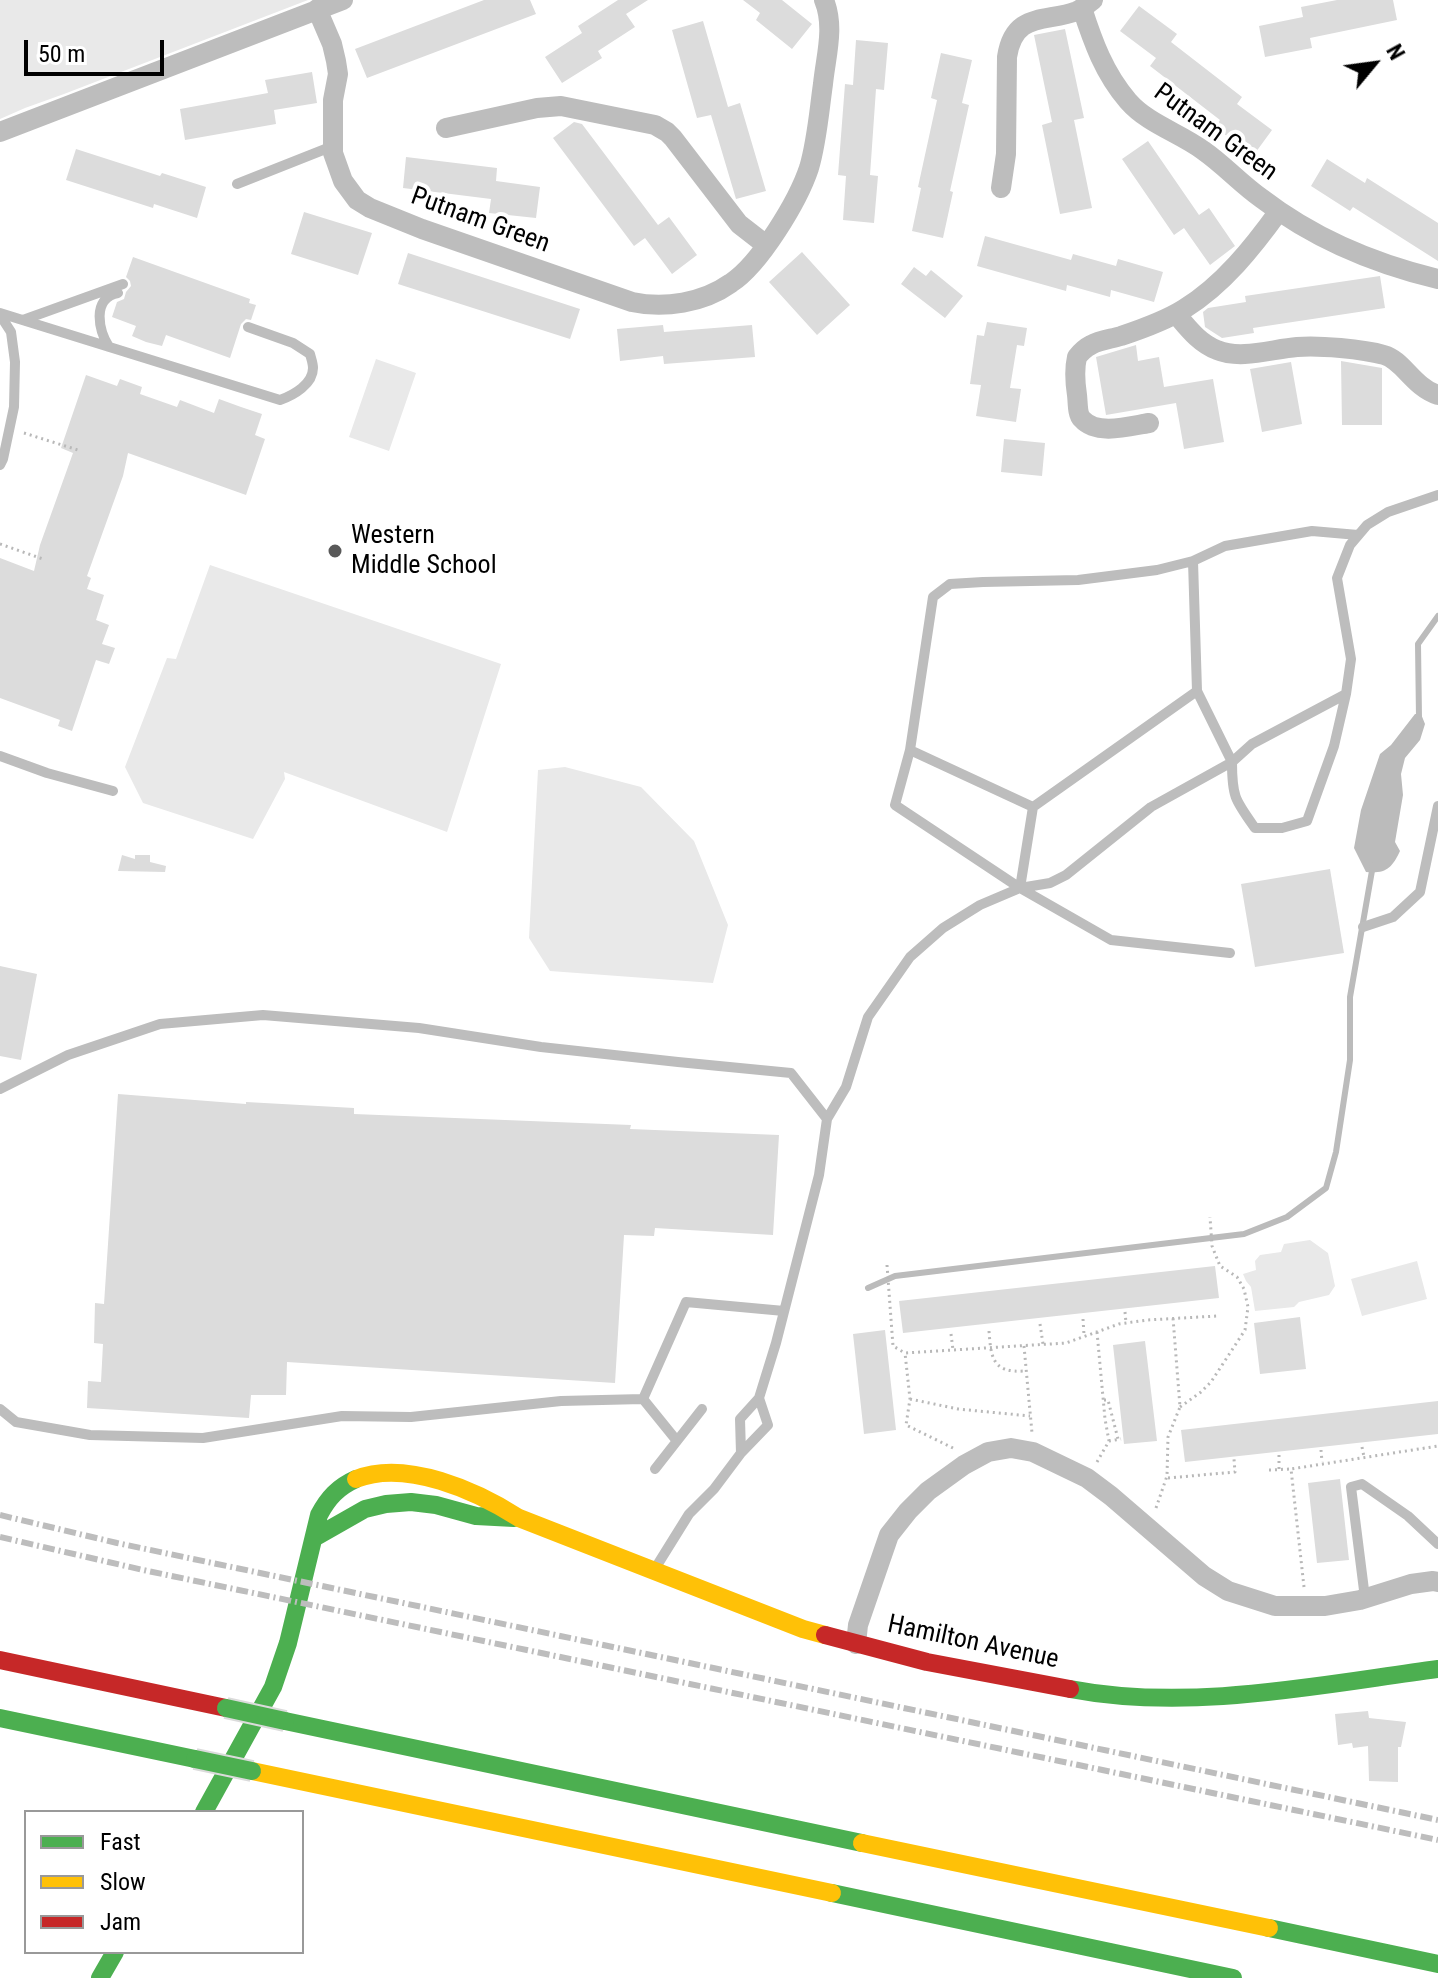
<!DOCTYPE html>
<html>
<head>
<meta charset="utf-8">
<style>
	body { margin:0 }
	#map { position:relative; width:1438px; height:1978px; overflow:hidden; background:#fff; font-family:"Roboto Condensed",sans-serif }
	canvas { display:block }
	.legend { position:absolute; left:24px; top:1810px; width:280px; height:144px; box-sizing:border-box; background:#fff; border:2px solid #999; margin:0; padding:10px 14px; list-style:none; font-size:24px; color:#000 }
	.legend li { display:flex; align-items:center; gap:16px; height:40px }
	.legend b { width:40px; border:2px solid #999 }
	.north { position:absolute; left:1334px; top:24px; width:80px; height:80px; -webkit-text-stroke:6px #fff; paint-order:stroke; rotate:61deg; font-size:22px; font-weight:700; line-height:32px; text-align:center; color:#000 }
	.north::after { content:''; display:block; margin:auto; width:28px; height:36px; background:#000; clip-path:polygon(50% 0,100% 100%,50% 72%,0 100%) }
	.scale { position:absolute; left:24px; top:40px; width:140px; height:36px; box-sizing:border-box; border:4px solid #000; border-top:0; padding-left:10px; font-size:24px; line-height:28px; white-space:nowrap; color:#000; -webkit-text-stroke:6px #fff; paint-order:stroke }
</style>
</head>
<body>
<div id="map">
<canvas width="1438" height="1978"></canvas>
<ul class="legend">
<li><b style="height:10px;background:#4caf50"></b>Fast</li>
<li><b style="height:10px;background:#ffc107"></b>Slow</li>
<li><b style="height:10px;background:#c62828"></b>Jam</li>
</ul>
<div class="north">N</div>
<div class="scale">50 m</div>
</div>
<script>
const ctx = document.querySelector('canvas').getContext('2d');
ctx.lineJoin = 'round';
function fill(path, color) {
  ctx.fillStyle = color;
  ctx.fill(path, 'evenodd');
}
function strokePath(path, color, width, dash) {
  ctx.strokeStyle = color;
  ctx.lineWidth = width;
  ctx.lineCap = dash ? 'butt' : 'round';
  ctx.setLineDash(dash || []);
  ctx.stroke(path);
}
function drawText(font, color, halo, rows, align = 'center') {
  ctx.font = font + ' "Roboto Condensed",sans-serif';
  ctx.lineWidth = 8;
  ctx.setLineDash([]);
  ctx.textBaseline = 'middle';
  ctx.strokeStyle = halo;
  ctx.fillStyle = color;
  for (const [text, x, y, turn = 0] of rows) {
    ctx.save();
    ctx.translate(x, y);
    ctx.rotate((+turn || 0) * Math.PI / 180);
    ctx.textAlign = isNaN(turn) ? turn : align;
    if (halo) ctx.strokeText(text, 0, 0);
    ctx.fillText(text, 0, 0);
    ctx.restore();
  }
}
fill(new Path2D(`
	M0 0H308L64 94 25 108 0 119Z
	M376 359 416 373 389 451 349 437Z
	M210 565 501 664 447 832 284 772 285 779 253 839 143 803 125 767 167 658 176 659Z
	M565 767 641 787 694 841 728 925 713 983 550 971 529 938 538 770Z
	M1310 1240 1328 1253 1335 1286 1329 1295 1299 1302 1294 1307 1255 1311 1251 1287 1246 1281 1243 1274 1256 1270 1255 1261 1260 1255 1281 1252 1284 1244Z
	M1417 1261 1427 1299 1362 1316 1351 1279Z`), '#e9e9e9');
fill(new Path2D(`
	M1415 714H1421L1425 724 1420 740 1405 758 1401 774 1403 795 1395 842 1400 851C1392 868 1386 874 1366 872L1354 848 1361 810 1380 754 1391 745Z`), '#bbb');
strokePath(new Path2D(`
	M1417 721 1419 718 1418 644 1438 616
	M868 1288 895 1276 1244 1234 1287 1217 1326 1188 1336 1152 1350 1060V997L1373 865`), '#bbb', 6);
fill(new Path2D(`
	M484 0H530L536 14 367 78 355 49Z
	M618 0H648L626 14 635 27 598 51 602 58 562 83 545 57 582 33 578 26Z
	M743 0H782L812 24 792 49 756 20 760 13Z
	M1337 0H1393L1397 20 1310 38 1312 48 1265 57 1259 26 1303 17 1301 7Z
	M1139 6 1177 34 1171 42 1242 97 1237 104 1272 130 1253 156 1215 127 1220 120 1150 66 1156 58 1120 31Z
	M703 21 728 107 740 103 766 191 736 199 711 115 697 118 672 30Z
	M1065 29 1084 118 1074 120 1092 208 1060 214 1042 125 1052 122 1034 35Z
	M856 40 888 43 884 90 876 89 870 175 878 176 874 223 843 220 846 176 838 175 845 84 853 85Z
	M941 53 972 60 962 103 969 105 950 191 953 192 943 238 912 231 921 188 918 187 937 100 931 98Z
	M312 72 317 103 274 110 276 124 185 140 180 109 268 93 265 80Z
	M574 122 582 124 658 225 669 217 697 255 672 274 645 238 634 246 553 138Z
	M1148 141 1199 215 1209 208 1235 246 1210 265 1184 228 1174 235 1122 159Z
	M76 149 160 176 162 173 206 187 197 218 154 204 153 208 66 180Z
	M406 157 497 168 496 181 540 187 536 218 489 213 491 199 403 188Z
	M1327 159 1365 183 1367 178 1438 223V261L1353 207 1350 211 1311 186Z
	M304 212 372 233 358 275 291 254Z
	M985 236 1071 260 1073 254 1116 266 1118 259 1163 272 1154 302 1111 290 1110 297 1067 285 1066 291 977 266Z
	M802 252 850 305 817 335 769 282Z
	M408 253 580 309 570 339 398 284Z
	M133 257 250 299 249 303 256 305 251 320 246 319 241 324 230 358 166 335 162 346 146 342 132 336 136 326 112 317 117 302 124 299 126 292 131 286 130 281 126 277Z
	M914 267 926 276 931 270 963 296 945 318 901 284Z
	M1380 276 1385 308 1253 328 1254 333 1222 338 1205 327 1203 312 1208 308 1246 302 1245 296Z
	M987 322 1027 328 1024 346 1017 345 1010 388 1021 389 1016 422 976 416 981 385 970 384 977 335 984 336Z
	M663 325 664 332 752 325 755 357 664 364 663 356 620 361 617 329Z
	M1136 345 1138 361 1159 357 1164 387 1213 379 1224 442 1184 449 1176 403 1106 415 1096 357Z
	M1341 361 1382 368V425H1342Z
	M1291 362 1302 424 1262 432 1250 369Z
	M86 375 117 386 120 379 142 387 140 394 177 407 180 400 214 413 219 399 241 407 262 414 255 435 265 439 246 495 128 453 123 476 87 576 91 578 87 589 104 595 96 620 109 625 102 644 115 648 109 664 96 660 72 731 58 726 60 720 0 698V558L34 571 40 545 73 453 61 448Z
	M1004 439 1045 443 1042 476 1001 472Z
	M122 855 135 859V855H150V862L166 866 165 872 118 871Z
	M1330 869 1344 953 1255 967 1241 884Z
	M0 966 37 974 21 1060 0 1056Z
	M118 1094 246 1104V1102L354 1108V1114L631 1125 630 1129 779 1135 773 1235 655 1228 654 1236 624 1235 615 1383 287 1362 286 1395H251L249 1418 87 1408 88 1381 101 1382 103 1344 94 1343 95 1303 104 1304Z
	M1215 1266 1219 1298 903 1333 899 1301Z
	M1300 1317 1306 1369 1260 1374 1254 1323Z
	M885 1330 896 1430 864 1434 853 1334Z
	M1145 1341 1157 1441 1124 1444 1113 1345Z
	M1438 1401V1434L1185 1462 1181 1430Z
	M1340 1479 1349 1560 1317 1563 1308 1483Z
	M1368 1711 1369 1718 1406 1722 1401 1747H1398V1782L1369 1781 1368 1746 1353 1748 1352 1743 1338 1745 1335 1714Z`), '#dcdcdc');
strokePath(new Path2D(`
	M24 433 78 450
	M0 544 43 559
	M887 1265 893 1346 905 1353
	M1125 1312 1126 1323
	M1083 1319 1084 1335
	M1040 1324 1043 1344
	M989 1331C991 1357 992 1373 1024 1371
	M1097 1332 1105 1419 1109 1441
	M951 1334 953 1350
	M1024 1346 1032 1433
	M910 1399 958 1409 1030 1416
	M1104 1400H1108L1118 1439
	M1180 1407 1201 1392 1211 1382 1245 1330 1248 1307 1244 1289 1237 1277 1220 1266 1212 1246 1210 1217
	M1362 1447 1364 1457
	M953 1448 906 1425 910 1399 905 1353 1066 1343 1119 1324 1147 1320 1217 1316
	M1321 1450 1322 1462
	M1279 1455V1469
	M1097 1462 1109 1441 1121 1439
	M1269 1470 1291 1469
	M1168 1478 1235 1472 1234 1459
	M1156 1508 1167 1476 1168 1437 1180 1407 1173 1318
	M1304 1587 1291 1469 1438 1446`), '#b8b8b8', 3, [2, 4]);
strokePath(new Path2D(`
	M237 184 333 146
	M0 313 280 400C294 395 313 384 313 368 313 363 311 358 310 354L293 343 248 327
	M0 315 11 332 15 362 14 407 3 459 0 465
	M23 320 123 284
	M109 347C99 331 91 298 118 293
	M1346 694 1252 744 1232 762C1232 797 1235 800 1255 828H1282L1307 821 1334 746 1346 694 1351 659 1337 578 1350 545 1367 525 1388 512 1438 495
	M910 750 895 805 1020 888 1111 940 1230 953
	M0 756 47 773 113 791
	M1033 807 1197 691
	M1020 888 1033 807 910 750 933 597 950 584 983 582 1078 580 1157 570 1193 561 1225 546 1312 531 1358 535
	M1363 927 1393 917 1420 892 1438 806
	M0 1089 68 1055 160 1024 263 1015 419 1028 541 1047 678 1062 791 1073 827 1119 819 1175 776 1343 759 1398 740 1419 741 1453
	M827 1119 846 1087 868 1017 910 957 943 928 980 905 1020 888 1050 883 1066 875 1151 807 1232 762 1197 691 1193 561
	M643 1399 677 1441
	M0 1409 16 1422 90 1435 203 1438 342 1416 411 1417 561 1401 643 1399 686 1302 784 1311
	M655 1469 702 1409
	M656 1567 689 1514 714 1489 741 1453 768 1425 759 1398
	M1365 1598 1351 1487 1362 1484 1408 1516 1438 1544`), '#bdbdbd', 10);
strokePath(new Path2D(`
	M1082 8C1093 42 1104 73 1128 101 1148 124 1180 133 1204 151 1224 165 1241 184 1261 198 1313 238 1375 264 1438 279
	M317 9 332 44 336 61 338 74 333 100V153L343 181 357 200 370 208 422 229 632 302C664 309 703 303 731 283 760 264 798 201 809 168 817 141 819 112 823 84 826 55 835 27 824 0
	M446 128 537 108 561 106 655 125 667 132 673 138 739 224 766 245
	M0 132 343 0
	M1001 188 1006 154 1007 57C1014 11 1046 23 1077 11 1083 8 1088 4 1093 0
	M1176 314C1188 328 1199 343 1217 350 1241 360 1272 349 1297 347 1318 345 1363 349 1384 355 1403 360 1413 387 1438 395
	M1149 423C1130 426 1097 436 1082 419 1077 414 1078 402 1077 395 1075 382 1074 370 1077 357 1081 352 1085 348 1091 345 1100 340 1111 339 1121 336 1142 329 1165 321 1184 309 1223 285 1253 247 1279 211
	M856 1644 858 1625 889 1535 908 1511 928 1491 964 1465 988 1452 1011 1448 1033 1452 1087 1478 1111 1496 1204 1576 1228 1591 1275 1606H1325L1360 1600 1411 1584 1433 1581 1438 1582`), '#bdbdbd', 20);
strokePath(new Path2D(`
	M314 1538 365 1509 386 1504 411 1502 436 1505 476 1516 514 1518
	M1070 1689C1190 1712 1318 1685 1438 1669
	M0 1718 195 1759
	M285 1721 862 1843
	M204 1812 273 1687 288 1643 319 1515C328 1498 338 1487 356 1479
	M832 1893 1233 1978
	M1269 1928 1438 1964
	M100 1978 115 1952`), '#4caf50', 18);
strokePath(new Path2D(`
	M356 1479C406 1459 477 1491 519 1518L803 1629 825 1635
	M252 1771 832 1893
	M862 1843 1269 1928`), '#ffc107', 18);
strokePath(new Path2D(`
	M825 1635 927 1662 1070 1689
	M0 1660 226 1708`), '#c62828', 18);
strokePath(new Path2D(`
	M0 1515 117 1543 1438 1820
	M0 1537 143 1570 1438 1840`), '#bdbdbd', 6, [12, 4, 2, 4]);
const fastBridge = new Path2D(`
	M226 1708 285 1721
	M195 1759 252 1771`);
strokePath(fastBridge, '#dbdbdb', 22, []);
strokePath(fastBridge, '#4caf50', 18);
for (const [x, y, r, color] of [
	[335,551,8,"#595959"]
]) {
  const dot = new Path2D();
  dot.arc(x, y, r, 0, 2 * Math.PI);
  ctx.fillStyle = color;
  ctx.fill(dot);
  strokePath(dot, '#fff', 3);
}
drawText('26px', '#000', '#fff', [
	["Putnam Green",1215,133,36],
	["Putnam Green",480,221,20],
	["Hamilton Avenue",973,1643,12]
]);
drawText('26px', '#000', '#fff', [
	["Western",351,536],
	["Middle School",351,566]
], 'left');
</script>
</body>
</html>
